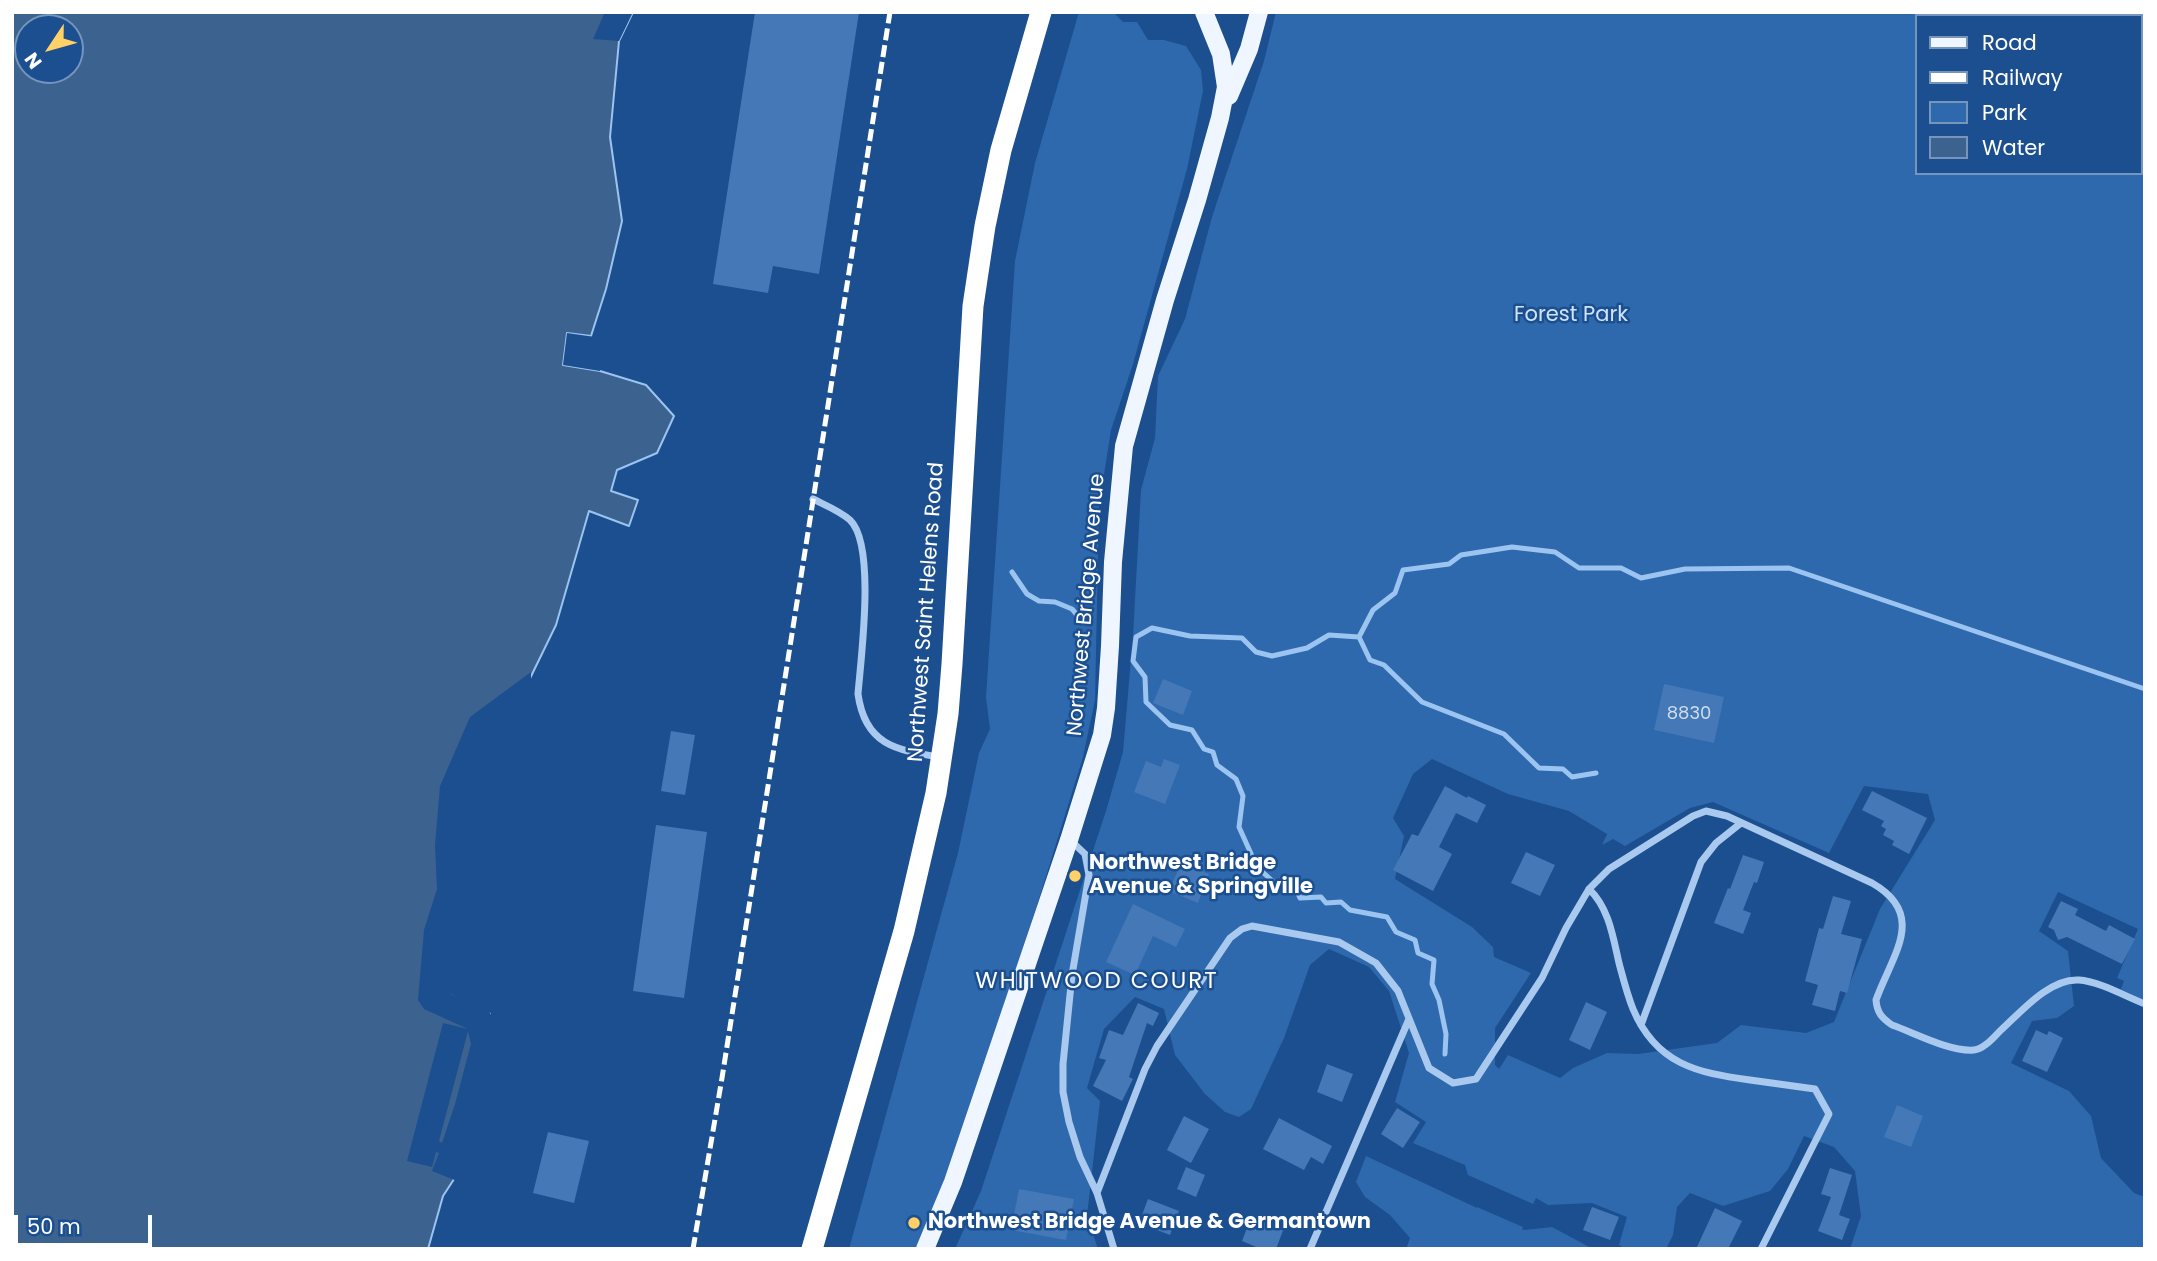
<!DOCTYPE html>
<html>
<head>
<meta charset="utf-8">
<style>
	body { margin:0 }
	#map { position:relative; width:2157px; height:1261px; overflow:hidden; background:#1b4f8f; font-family:Poppins,sans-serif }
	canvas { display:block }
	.frame { position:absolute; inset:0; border:14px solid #fff; pointer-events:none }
	.legend { position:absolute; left:1915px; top:14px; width:228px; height:161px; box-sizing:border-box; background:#1b4f8f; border:2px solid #7695bc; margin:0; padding:9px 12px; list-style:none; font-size:21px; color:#fff }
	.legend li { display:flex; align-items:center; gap:14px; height:35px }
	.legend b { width:35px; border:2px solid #7695bc }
	.north { position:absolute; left:14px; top:14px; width:70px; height:70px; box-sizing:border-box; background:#1b4f8f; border:2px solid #7695bc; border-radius:50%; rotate:234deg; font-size:19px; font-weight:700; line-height:28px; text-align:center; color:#fff }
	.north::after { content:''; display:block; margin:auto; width:24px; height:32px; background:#ffd166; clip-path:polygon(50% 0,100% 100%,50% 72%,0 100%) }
	.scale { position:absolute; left:14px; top:1215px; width:138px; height:32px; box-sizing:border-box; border:4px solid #fff; border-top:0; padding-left:9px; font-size:21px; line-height:24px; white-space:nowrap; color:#fff; -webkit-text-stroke:5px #1b4f8f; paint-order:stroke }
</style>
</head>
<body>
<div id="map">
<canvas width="2157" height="1261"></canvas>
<div class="frame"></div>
<ul class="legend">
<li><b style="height:9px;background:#f0f6ff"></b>Road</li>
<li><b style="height:9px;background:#fff"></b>Railway</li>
<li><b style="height:19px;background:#2e69ad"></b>Park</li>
<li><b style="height:19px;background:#3c6290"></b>Water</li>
</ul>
<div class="north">N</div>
<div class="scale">50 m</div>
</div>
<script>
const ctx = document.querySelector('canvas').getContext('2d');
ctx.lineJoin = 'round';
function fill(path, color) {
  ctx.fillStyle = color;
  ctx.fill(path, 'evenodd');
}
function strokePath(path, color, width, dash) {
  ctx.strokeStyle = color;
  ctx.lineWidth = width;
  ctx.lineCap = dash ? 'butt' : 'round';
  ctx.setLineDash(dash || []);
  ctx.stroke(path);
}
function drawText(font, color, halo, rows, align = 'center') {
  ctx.font = font + ' Poppins,sans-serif';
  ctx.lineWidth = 5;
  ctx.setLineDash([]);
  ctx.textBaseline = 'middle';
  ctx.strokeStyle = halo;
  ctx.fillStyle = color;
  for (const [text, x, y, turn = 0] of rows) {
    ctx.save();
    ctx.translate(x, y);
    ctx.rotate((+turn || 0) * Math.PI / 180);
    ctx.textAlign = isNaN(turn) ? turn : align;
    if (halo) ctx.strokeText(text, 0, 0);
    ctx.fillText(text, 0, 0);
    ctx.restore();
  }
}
fill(new Path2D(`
	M1079 12H1113L1123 22H1137L1148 40H1164L1186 46 1201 70 1203 91 1187 169 1133 364 1111 430 1099 506 1095 700 1083 757 1038 902 947 1178 917 1249H849L958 853 979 753 990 729 986 697 1015 261 1035 163Z
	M1276 12H2145V1002L2121 989 2124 981 2117 978 2138 929 2058 892 2039 931 2068 951 2074 1006 2057 1018 2032 1021 2011 1063 2069 1091 2091 1116 2101 1158 2134 1193 2145 1197V1249H1850L1861 1216 1855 1171 1834 1147 1804 1136 1788 1169 1770 1191 1723 1206 1690 1193 1677 1207 1673 1235 1666 1249H1625L1619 1245 1627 1217 1592 1203 1548 1205 1536 1198 1533 1204 1468 1175 1465 1165 1413 1143 1426 1122 1395 1102 1409 1053 1389 991 1369 967 1329 949 1310 965 1284 1038 1251 1109 1239 1117 1225 1112 1205 1094 1175 1055 1164 1009 1135 997 1104 1029 1087 1088 1100 1101 1087 1216 1098 1249H955L981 1191 1106 811 1123 752 1133 636 1141 490 1155 438 1158 376 1185 319 1212 217 1264 61ZM1917 16H2141V173H1917ZM1432 759 1508 794 1569 811 1607 834 1602 845 1613 839 1625 846 1690 808 1713 802 1829 853 1864 786 1928 794 1935 820 1880 909 1834 1022 1806 1033 1741 1025 1717 1043 1638 1054 1607 1053 1573 1068 1560 1078 1508 1055 1499 1069 1495 1065V1028L1531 973 1494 957 1493 947 1472 927 1395 879 1404 836 1393 818 1413 774Z
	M1366 1156 1477 1208V1207L1523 1227 1522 1229 1524 1230 1552 1227 1593 1249H1406L1410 1238 1390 1215 1365 1197 1356 1182Z`), '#2e69ad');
const water = new Path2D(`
	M12 12H633L619 41 610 137 622 221 606 289 591 336 567 333 563 365 600 371 646 385 674 416 657 453 617 470 611 491 638 500 629 526 589 511 556 625 463 816 445 937 441 983 446 993 490 1014 460 1170 443 1196 428 1249H12ZM28 28H70V70H28Z`);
fill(water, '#3c6290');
strokePath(water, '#9cc4f0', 2);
fill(new Path2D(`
	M605 12H633L619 41 593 39Z
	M567 333 595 337 591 340 570 337 567 362 601 367 600 371 563 365Z
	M531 672V682L466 817 460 898 448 937 444 982 448 990 451 994 488 1010 497 1024 501 1038 473 1141 463 1171 457 1181 432 1171 439 1153 436 1152 432 1167 407 1161 443 1023 468 1029 424 1009 418 1000 424 930 437 889 435 845 440 786 470 717ZM468 1031 471 1044 455 1104 442 1143 439 1141Z`), '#1b4f8f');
strokePath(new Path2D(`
	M1012 572 1027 594 1039 601 1055 602 1072 609 1084 623
	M1359 637 1373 610 1395 593 1403 570 1449 564 1461 555 1512 547 1555 552 1579 568H1621L1641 578 1685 569 1789 568 2145 689
	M1359 637 1329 635 1307 648 1272 656 1256 652 1242 638 1190 636 1152 628 1136 637 1133 661 1145 677 1146 702 1170 725 1192 730 1204 749 1213 752 1217 765 1236 779 1243 796 1239 827 1257 867 1278 886 1297 891 1300 898 1321 897 1326 903 1341 902 1350 910 1387 917 1396 932 1415 940 1418 953 1434 960 1432 984 1439 1000 1446 1034 1445 1054
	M1359 637 1370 660 1384 665 1422 702 1504 734 1539 768 1563 769 1572 777 1596 773`), '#9cc4f0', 5);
fill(new Path2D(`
	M755 12H859L819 274 773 266 768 293 713 284Z
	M1163 679 1192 691 1183 715 1153 703Z
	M1664 684 1724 697 1714 743 1654 730Z
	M671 731 695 735 685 795 661 791Z
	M1164 759 1180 765 1165 804 1134 792 1146 761 1161 767Z
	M1445 786 1467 798 1468 796 1486 805 1477 823 1456 813 1439 847 1452 854 1433 891 1393 870 1412 834 1418 836Z
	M1872 791 1927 818 1909 854 1892 845 1894 841 1883 835 1886 829 1881 826 1884 821 1862 810Z
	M656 825 707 832 684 998 633 991Z
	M1526 852 1555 865 1540 896 1511 883Z
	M1743 855 1764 862 1757 883 1754 882 1743 910 1751 913 1743 934 1714 923 1728 888 1730 889Z
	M1181 863 1209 874 1198 903 1169 891Z
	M1833 896 1851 901 1841 934 1862 939 1847 993 1840 991 1835 1011 1812 1005 1818 985 1805 981 1819 928 1823 929Z
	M2061 901 2078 909 2075 915 2106 931 2109 925 2135 939 2122 964 2067 937 2058 940 2054 930 2048 927Z
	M1133 904 1185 929 1176 947 1153 936 1135 975 1106 962Z
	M1586 1002 1607 1012 1590 1050 1569 1040Z
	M1138 1003 1159 1013 1153 1026 1147 1023 1129 1077 1133 1079 1122 1101 1093 1086 1106 1060 1099 1058 1109 1030 1123 1035Z
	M2036 1030 2047 1035 2049 1031 2063 1038 2047 1072 2022 1061Z
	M1327 1064 1353 1074 1342 1102 1317 1092Z
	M1897 1105 1923 1116 1911 1147 1884 1137Z
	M1397 1108 1420 1122 1403 1148 1381 1134Z
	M1184 1116 1209 1129 1191 1163 1167 1150Z
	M1279 1118 1332 1146 1323 1164 1311 1157 1304 1170 1263 1149Z
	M548 1132 589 1141 574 1203 533 1193Z
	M1186 1167 1205 1175 1196 1197 1177 1189Z
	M1830 1168 1852 1175 1839 1215 1850 1219 1842 1240 1818 1231 1831 1197 1821 1194Z
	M1019 1189 1074 1199 1066 1240 1011 1230Z
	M1148 1199 1179 1211 1170 1235 1139 1223Z
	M1592 1207 1619 1217 1610 1240 1583 1230Z
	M1715 1208 1742 1221 1728 1249H1696Z
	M1252 1215 1284 1228 1276 1249H1261L1242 1241Z`), '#4478b7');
strokePath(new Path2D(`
	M813 499C825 505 840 511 850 520 876 545 861 657 858 694 865 745 896 750 939 757
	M1070 840 1085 854 1089 875 1072 975 1063 1064V1092L1069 1122 1080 1157 1097 1193 1114 1249
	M1589 889C1609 908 1613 937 1619 963 1623 978 1627 994 1633 1009 1656 1064 1697 1073 1750 1080 1772 1083 1793 1086 1815 1089L1829 1114 1761 1249
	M1641 1025 1701 862 1716 843 1741 823
	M1097 1193 1145 1069 1157 1046 1230 938 1242 929 1252 926 1339 942 1376 963 1398 991 1429 1068 1453 1083 1476 1079 1542 978 1566 928 1589 889 1609 869 1693 816 1706 811 1727 816 1872 883C1928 915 1892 955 1876 1000 1877 1013 1882 1018 1892 1025 1915 1033 1950 1052 1974 1050 1984 1049 1993 1038 2000 1031 2020 1013 2049 978 2079 980 2098 981 2127 997 2145 1004
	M1310 1249 1409 1019`), '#a9c9ee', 7);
strokePath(new Path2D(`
	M1229 96 1249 49 1259 12
	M925 1249 953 1182 1069 840 1102 735 1106 708 1110 646 1113 562 1124 446 1165 300 1197 200 1220 118 1226 87 1221 54 1204 12`), '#f0f6ff', 18);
strokePath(new Path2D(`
	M812 1249 904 931 936 793 948 714 952 664 973 306 985 226 1001 150 1041 12`), '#fff', 21);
strokePath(new Path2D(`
	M693 1249 722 1078 890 12`), '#fff', 5, [12, 5]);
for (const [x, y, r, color] of [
	[1075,876,7,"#ffd166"],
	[914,1223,7,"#ffd166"]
]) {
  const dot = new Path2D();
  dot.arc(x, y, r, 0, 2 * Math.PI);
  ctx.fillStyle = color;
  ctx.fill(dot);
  strokePath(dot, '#1b4f8f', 2.5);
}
drawText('18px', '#d0dded', null, [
	["8830",1689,714]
]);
drawText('21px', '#cfe3fa', '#1b4f8f', [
	["Forest Park",1571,316]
]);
drawText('21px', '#fff', '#1b4f8f', [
	["Northwest Bridge Avenue",1087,605,-85],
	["Northwest Saint Helens Road",927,612,-86]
]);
drawText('bold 21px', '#fff', '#1b4f8f', [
	["Northwest Bridge",1089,864],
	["Avenue & Springville",1089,888],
	["Northwest Bridge Avenue & Germantown",928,1223]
], 'left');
ctx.letterSpacing = '2px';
drawText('23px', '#fff', '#1b4f8f', [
	["WHITWOOD COURT",1097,982]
]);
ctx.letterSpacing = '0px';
</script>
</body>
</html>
